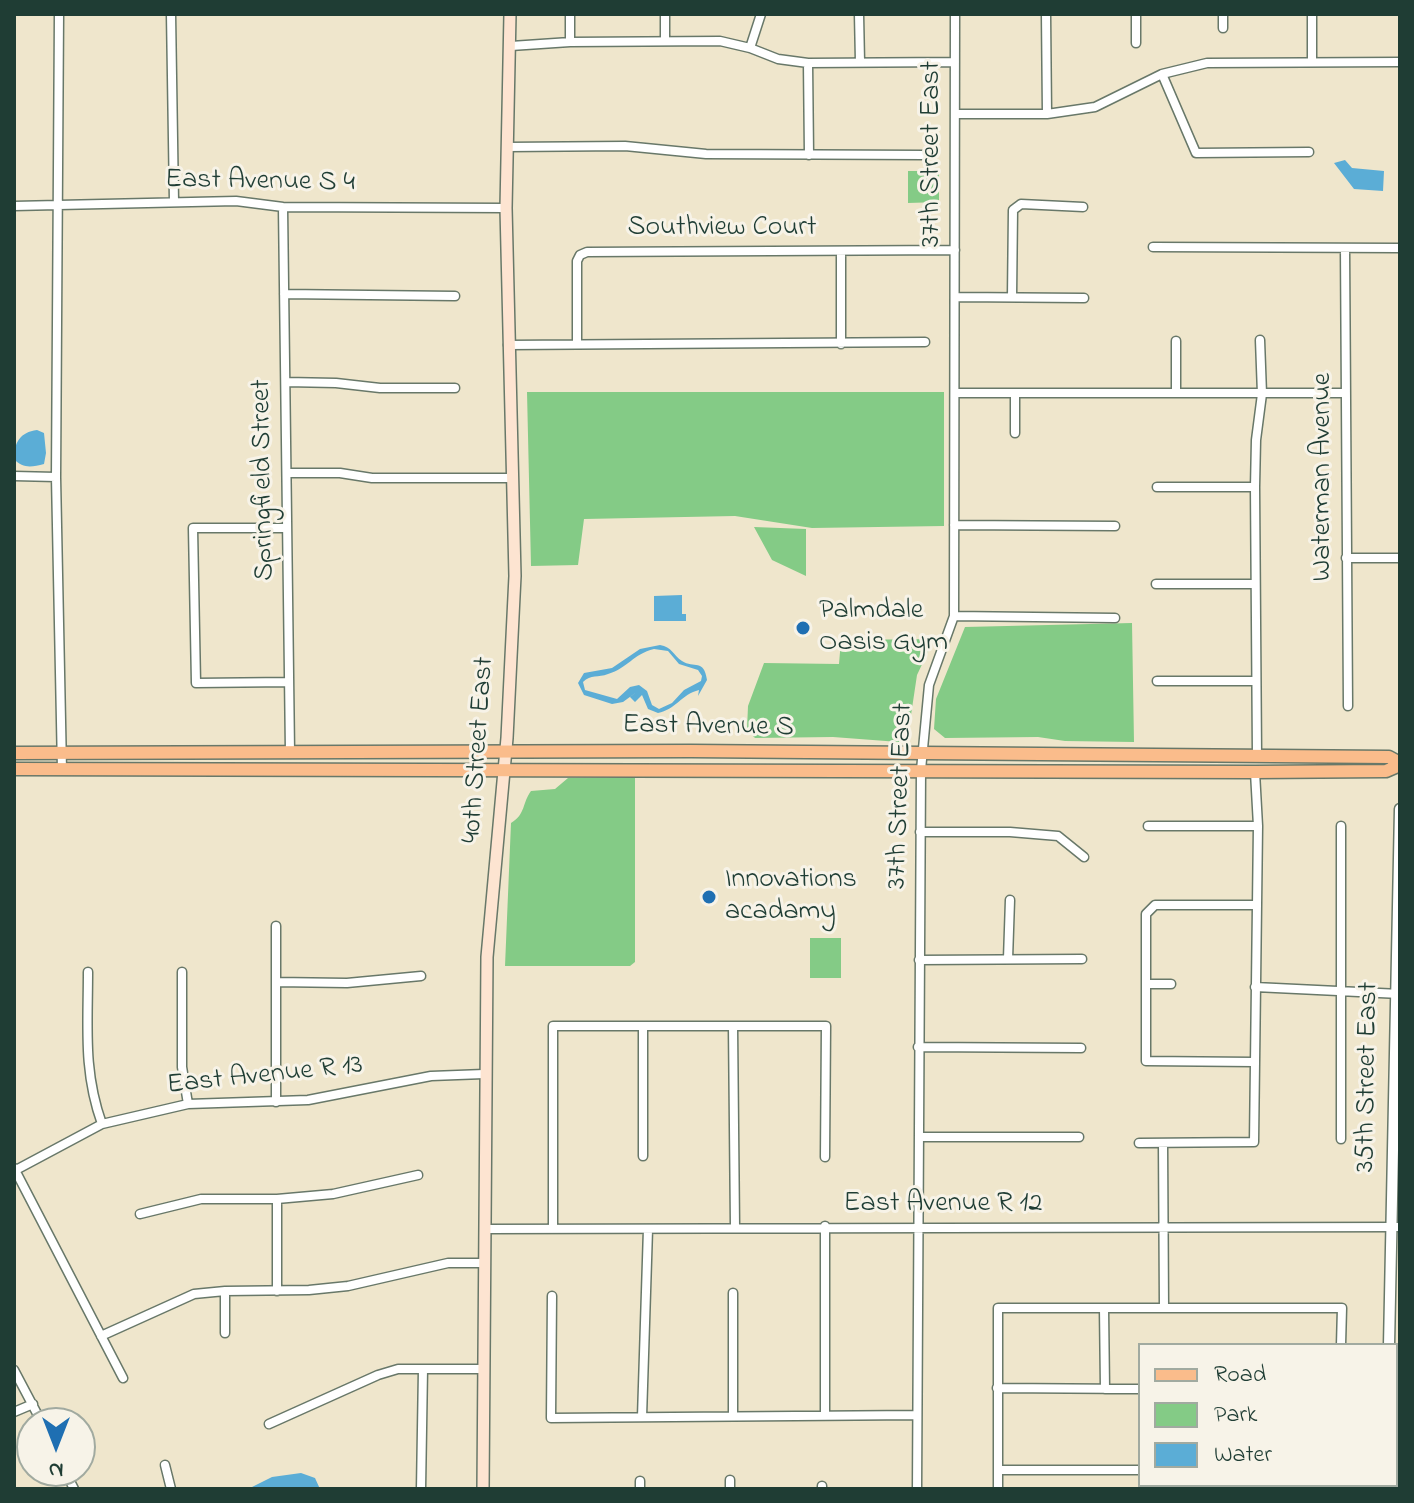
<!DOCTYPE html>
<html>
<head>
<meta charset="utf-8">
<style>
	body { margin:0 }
	#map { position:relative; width:1414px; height:1503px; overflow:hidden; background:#efe6cc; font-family:"Indie Flower",sans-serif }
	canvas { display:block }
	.frame { position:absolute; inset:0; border:16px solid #1f3d34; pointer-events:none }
	.legend { position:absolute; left:1138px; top:1343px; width:260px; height:144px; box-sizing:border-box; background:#f7f3e8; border:2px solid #a1aaa0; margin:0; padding:10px 14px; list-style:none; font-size:24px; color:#1f3d34 }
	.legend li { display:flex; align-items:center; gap:16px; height:40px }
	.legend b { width:40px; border:2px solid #a1aaa0 }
	.north { position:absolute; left:16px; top:1407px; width:80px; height:80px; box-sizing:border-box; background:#f7f3e8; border:2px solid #a1aaa0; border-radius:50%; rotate:180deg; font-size:22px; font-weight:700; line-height:32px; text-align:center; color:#1f3d34 }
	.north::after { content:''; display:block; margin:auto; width:28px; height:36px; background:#1f6fb2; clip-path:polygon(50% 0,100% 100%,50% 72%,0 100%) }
</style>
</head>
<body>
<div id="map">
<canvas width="1414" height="1503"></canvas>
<div class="frame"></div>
<ul class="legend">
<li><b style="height:10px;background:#fabc8b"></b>Road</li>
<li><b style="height:22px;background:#84cb86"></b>Park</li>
<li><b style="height:22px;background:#5badd6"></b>Water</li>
</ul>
<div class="north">N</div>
</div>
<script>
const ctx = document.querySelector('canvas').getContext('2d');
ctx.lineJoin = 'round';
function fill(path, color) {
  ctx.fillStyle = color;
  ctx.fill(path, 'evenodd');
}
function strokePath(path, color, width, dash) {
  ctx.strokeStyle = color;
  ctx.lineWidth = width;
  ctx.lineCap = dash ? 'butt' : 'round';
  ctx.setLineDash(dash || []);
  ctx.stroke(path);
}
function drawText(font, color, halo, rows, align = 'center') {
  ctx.font = font + ' "Indie Flower",sans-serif';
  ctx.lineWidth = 6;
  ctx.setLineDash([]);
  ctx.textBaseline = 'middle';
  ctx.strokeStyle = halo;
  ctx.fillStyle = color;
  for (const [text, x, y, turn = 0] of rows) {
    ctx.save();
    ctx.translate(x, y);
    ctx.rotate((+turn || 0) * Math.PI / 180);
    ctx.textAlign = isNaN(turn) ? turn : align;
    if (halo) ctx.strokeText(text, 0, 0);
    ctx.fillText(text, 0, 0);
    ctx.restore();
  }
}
fill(new Path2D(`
	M908 171H939V202L908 203Z
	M527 392H944V526L812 528 735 516 584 519 578 565 531 566Z
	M754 527 806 529V576L772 560Z
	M1132 623 1134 742 1065 741 1038 737 945 738 934 729 936 699 965 627Z
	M934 639 917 675 908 735 899 742 833 737 755 738 747 730 748 706 764 663 839 664 841 640Z
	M568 778H635V962L630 966H505L511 823C526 814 522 803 531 791L555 789Z
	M810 938H841V978H810Z`), '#84cb86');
fill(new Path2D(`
	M1345 160 1352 168 1384 171 1383 191 1354 189 1334 163Z
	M37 430 44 433 46 453 44 464C32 467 23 469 14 459 14 443 20 432 37 430Z
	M682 595V614H686V621H654V596Z
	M660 645C672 647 673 655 682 661 694 669 704 658 707 680L698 696 699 690C682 694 675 710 658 713L648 709 642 695 635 702 630 697 638 691 623 702 612 704 584 695 578 683 584 673 612 668 640 649ZM654 649 668 651 679 664 698 670 702 676 701 681 684 690 672 703 659 709 652 705 647 691 639 685 630 687 617 699 585 690 583 682C591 674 598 678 608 674 628 668 633 654 654 649Z
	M301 1473 315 1478 320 1489H248L272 1477Z`), '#5badd6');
const minor = new Path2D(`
	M59 14 56 477 62 770
	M171 14 174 202
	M570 14V42
	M665 14V41
	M859 14 860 62
	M1046 14 1047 114
	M1136 14V43
	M1223 14V28
	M1312 14V62
	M511 46 570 42 720 41 750 48 778 59 808 63 955 62
	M750 48 761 14
	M808 63 809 155
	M1162 74 1196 153 1309 152
	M955 114H1047L1095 107 1162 74 1207 63 1400 62
	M507 147 625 146 706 154 925 155
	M14 206 236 201 283 207 506 208
	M283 207 290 752
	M1153 247 1400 248
	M1345 248 1348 706
	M841 251V344
	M284 294 455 296
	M955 297 1084 298
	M1012 297 1013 210 1021 204 1083 207
	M1176 341V393
	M577 344V261L580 255 587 252 955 250
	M508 345 925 342
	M286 382 336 383 380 388H455
	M955 393H1345
	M1015 393V433
	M287 473H340L372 478H513
	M14 476 56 477
	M1157 487H1255
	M954 525 1115 526
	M287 528H193L196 683 289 682
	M1346 558H1400
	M1156 584H1255
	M954 616 1115 618
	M1157 681H1256
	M1257 756 1255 487 1256 440 1262 394 1260 340
	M1148 826H1258
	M920 832H1010L1058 836 1084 857
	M276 926V1102
	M1008 959 1010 900
	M919 960 1082 959
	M88 972C88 1027 83 1071 102 1124
	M182 972V1067L188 1104
	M276 982 347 983 421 976
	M1146 984H1171
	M1255 987 1400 994
	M643 1026V1156
	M733 1026 735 1227
	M918 1047 1081 1048
	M1254 1062 1146 1061V914L1155 905H1256
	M919 1137H1079
	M1341 1139V826
	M1139 1143 1254 1142 1258 826 1255 772
	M1163 1143 1164 1308
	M14 1168 123 1378
	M14 1171 102 1124 188 1104 308 1100 431 1076 484 1074
	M140 1214 201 1199H277L333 1194 418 1175
	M825 1226V1415
	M553 1228V1026H826L825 1157
	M485 1229 1400 1227
	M225 1291V1333
	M277 1291V1199
	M733 1293V1416
	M552 1296 551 1418 917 1415
	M1104 1308 1105 1389
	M101 1336 194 1294 225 1291 309 1290 348 1286 448 1263H485
	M14 1370 42 1423
	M997 1388 1140 1389
	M14 1412 33 1404
	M642 1417 648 1229
	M269 1424 378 1375 398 1369H483
	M165 1465 171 1489
	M998 1470H1140
	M65 1471 74 1489
	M1257 1485V1489
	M1339 1485V1489
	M421 1489 423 1369
	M640 1489V1481
	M730 1489V1480
	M822 1489V1486
	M917 1489 921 770 929 685 954 616 955 14
	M998 1489V1308H1342L1341 1345`);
const tertiary = new Path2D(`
	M1389 1345 1400 809
	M1388 1489V1485`);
const secondary = new Path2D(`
	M483 1489 487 957 507 738 515 576 506 208 510 14`);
const primary = new Path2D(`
	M14 753 691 751 1389 757 1400 763
	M14 769 1255 772 1386 771 1400 765`);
strokePath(minor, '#687869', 11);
strokePath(tertiary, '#687869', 13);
strokePath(secondary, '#687869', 14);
strokePath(primary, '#687869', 15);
strokePath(minor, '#fff', 8);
strokePath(tertiary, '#fff', 10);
strokePath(secondary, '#fde4d1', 11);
strokePath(primary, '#fabc8b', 12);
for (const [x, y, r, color] of [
	[803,628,8,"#1f6fb2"],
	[709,897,8,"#1f6fb2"]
]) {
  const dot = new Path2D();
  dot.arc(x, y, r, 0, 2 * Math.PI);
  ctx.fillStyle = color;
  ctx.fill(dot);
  strokePath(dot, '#f7f3e8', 3);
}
drawText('28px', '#1f3d34', '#f7f3e8', [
	["37th Street East",933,154,-90],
	["East Avenue S 4",260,183,1],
	["Southview Court",722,229],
	["Waterman Avenue",1324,477,-90],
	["Springfield Street",265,480,-91],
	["East Avenue S",708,728,1],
	["40th Street East",480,750,-86],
	["37th Street East",902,796,-88],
	["East Avenue R 13",265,1077,-6],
	["35th Street East",1369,1077,-89],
	["East Avenue R 12",943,1205]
]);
drawText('28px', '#1f3d34', '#f7f3e8', [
	["Palmdale",819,612],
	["Oasis Gym",819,644],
	["Innovations",725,881],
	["acadamy",725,913]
], 'left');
</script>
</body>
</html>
